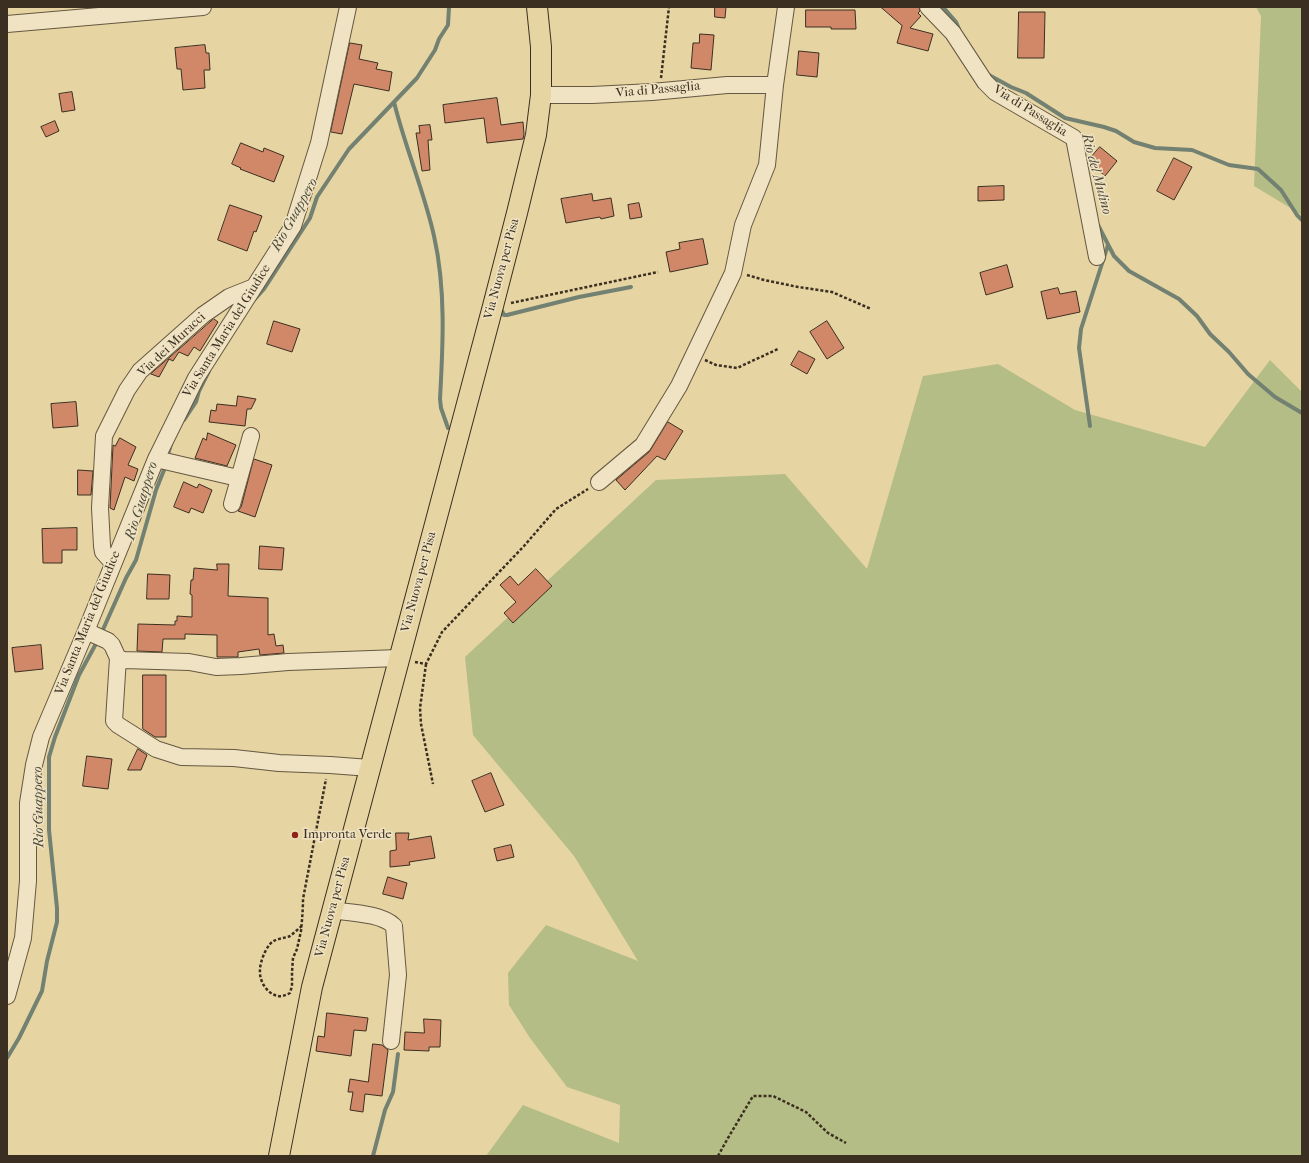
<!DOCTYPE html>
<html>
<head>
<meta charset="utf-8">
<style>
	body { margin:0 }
	#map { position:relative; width:1309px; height:1163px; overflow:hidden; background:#e6d4a2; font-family:"IM FELL French Canon",serif }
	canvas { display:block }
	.frame { position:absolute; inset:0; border:8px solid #3b2f21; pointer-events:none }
</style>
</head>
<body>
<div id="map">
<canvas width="1309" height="1163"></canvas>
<div class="frame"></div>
</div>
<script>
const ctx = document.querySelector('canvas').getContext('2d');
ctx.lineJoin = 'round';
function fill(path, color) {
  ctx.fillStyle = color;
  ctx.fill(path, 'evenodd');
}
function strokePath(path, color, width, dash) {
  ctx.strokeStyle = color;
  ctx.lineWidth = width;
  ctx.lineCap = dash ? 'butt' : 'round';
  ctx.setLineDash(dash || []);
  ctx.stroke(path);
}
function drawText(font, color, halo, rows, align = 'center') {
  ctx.font = font + ' "IM FELL French Canon",serif';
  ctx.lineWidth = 3;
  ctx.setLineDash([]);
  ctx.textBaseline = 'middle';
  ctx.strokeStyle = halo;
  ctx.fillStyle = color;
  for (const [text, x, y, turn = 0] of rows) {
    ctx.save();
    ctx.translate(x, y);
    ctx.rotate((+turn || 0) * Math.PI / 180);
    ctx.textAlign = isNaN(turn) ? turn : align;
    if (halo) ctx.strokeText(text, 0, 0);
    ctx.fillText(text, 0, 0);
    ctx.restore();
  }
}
fill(new Path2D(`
	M1256 7H1302V215L1254 186 1261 16Z
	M1270 360 1302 392V1156H486L523 1105 619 1143 620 1105 567 1087 530 1038 509 1005 508 973 546 925 638 961 574 856 473 735 465 657 656 480 785 474 867 569 923 376 998 364 1075 410 1205 447Z`), '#b4bd85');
strokePath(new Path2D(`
	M943 7 956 22 959 29
	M987 74 1011 87 1026 93 1065 118 1104 127 1116 131 1134 142 1155 148 1192 150 1229 165 1258 169 1281 190 1297 215 1302 220
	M394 102C405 147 424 191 434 236 446 289 443 345 440 399L441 408 448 428
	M1098 225 1114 256 1129 271 1179 299 1197 316 1210 334 1229 352 1248 374 1275 397 1302 413
	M254 300 264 289 310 218 317 197 349 149 417 78 435 50 439 39 448 25 449 7
	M502 311 504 315H507L579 297 631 287
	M184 420 196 402 199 391 209 371
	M1090 426 1079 348 1081 329 1108 245
	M167 458 171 444
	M101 634 126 578 136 560 156 490 166 465
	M7 1058 19 1038 42 991 47 961 57 922V908L49 830V757L55 737 79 675 98 640
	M373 1156 385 1110 393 1092 398 1054`), '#728171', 4);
const building = new Path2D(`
	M715 7H726L725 18 715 17Z
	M881 7H919L920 11 918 13 921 16 910 28 933 34 928 51 897 43 902 26Z
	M806 10H855L856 29H831V27H806Z
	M1019 12H1045L1044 58H1018Z
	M700 34 714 35 711 70 691 68 693 43H699Z
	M350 43 362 45 359 59 378 63 376 69 392 72 389 91 354 84 342 134 331 132Z
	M205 45 206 53H209L210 70H204L205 88 183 90 181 69H177L175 48Z
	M799 51 819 53 817 77 797 75Z
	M72 92 75 110 62 112 59 94Z
	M497 98 501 125 523 122 524 134 523 139 487 143 484 118 445 123 443 105Z
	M55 121 59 131 46 137 41 127Z
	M430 125 432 140H428L430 170 422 171 416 133H420L419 126Z
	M241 143 263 152 264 148 284 156 274 182 240 169 241 168 232 164Z
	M1100 147 1117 161 1105 176 1088 161Z
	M1174 158 1192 167 1174 200 1157 191Z
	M1004 186V200L978 201V187Z
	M592 194 593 201 611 198 614 216 601 219 600 217 566 223 561 199Z
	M639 203 642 217 630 219 628 205Z
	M230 205 262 216 256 232 254 231 247 251 218 240Z
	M703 239 708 264 670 272 666 252 680 249 679 243Z
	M1007 265 1013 287 986 295 980 273Z
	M1058 288 1060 294 1076 291 1080 312 1047 319 1041 292Z
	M214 319 218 322 200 351 194 347 188 356 179 352 173 361 169 359 159 377 151 374Z
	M274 321 300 329 292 352 267 344Z
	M827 321 844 348 827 359 810 332Z
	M799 351 815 359 807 374 791 365Z
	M238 396 256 399 251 409H247L245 426 209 422 211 410 216 411 217 404 236 406Z
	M76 402 78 426 53 428 51 404Z
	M668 422 683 431 665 460 657 456 625 490 616 480 649 452Z
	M208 433 236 445 227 466 195 458 203 438 206 440Z
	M120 438 136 447 128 465 138 469 134 481 125 477 114 510 110 508 113 445 115 446Z
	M254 459 272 465 255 517 238 511 241 507Z
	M78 470 93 471 91 495H78Z
	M184 482 197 488 199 484 212 490 203 513 191 508 189 513 174 507Z
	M77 528V550H62V563H43L42 529Z
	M260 546 284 548 282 570 259 569Z
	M217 564H229L228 596 268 598V635L274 634 276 646 283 645 284 653 260 655 259 649 238 652V657H217V635L185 634V639H163L162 652 137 651 138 624 175 625V621H177V616L192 617V595L190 594 191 580H193L194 568 217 570Z
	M536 569 552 586 513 623 504 613 516 602 500 585 510 576 518 585Z
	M148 574 170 575 169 599H147Z
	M41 645 43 669 15 672 12 648Z
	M143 675H166V737H155L143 729Z
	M138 749 147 755 141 770H128Z
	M87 756 112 759 108 789 83 786Z
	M491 773 504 805 485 812 472 781Z
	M396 833H409L408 840 431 836 435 858 409 862 410 865 390 867V851L396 850Z
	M511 845 514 857 497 861 494 849Z
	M388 877 407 883 403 899 383 894Z
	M327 1013 368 1018 366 1031 354 1030 351 1056 316 1051 318 1036 324 1037Z
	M424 1019 441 1020 440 1047H429V1051L404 1050 405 1032 424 1033Z
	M373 1044 382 1045 388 1050 382 1096 365 1094 363 1112 350 1110 353 1092H348L350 1079 368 1082Z`);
fill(building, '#d18868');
strokePath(building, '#3b2f21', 1);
const minor = new Path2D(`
	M928 7 953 33 985 82 995 92 1074 138 1097 257
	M7 24 203 7
	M541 95H592L652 92 727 85H775
	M156 459 238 478
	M599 482 643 445 679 386 733 273 743 225 767 165 775 85 786 7
	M232 504 251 436
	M113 563 103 552 102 546 100 508 104 436 127 390 140 371 203 315 229 297 254 287
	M86 631 108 641 112 645 118 658 124 660 189 662 216 667 241 666 288 662 399 658
	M118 658 114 721 118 725 156 749 181 757 234 758 279 763 330 765 370 768
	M331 910C350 913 381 913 394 926L398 975 391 1041
	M7 996 23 938 28 881V803L34 765 41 737 86 631 156 459 196 378 293 226 319 143 348 7`);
const major = new Path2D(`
	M279 1156 312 987 493 306 517 213 536 135 541 95V47L537 7`);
strokePath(minor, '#665841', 18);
strokePath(major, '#3b2f21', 22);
strokePath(new Path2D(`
	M661 78 669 7
	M747 275 764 280 798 287 832 292 871 309
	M511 303 658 272
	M705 360 716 365 737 368 778 349
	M415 662 426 664 442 632 524 546 556 509 588 489
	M426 664 420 708 421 724 433 784
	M302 926C298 929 294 933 290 936 283 939 275 938 270 944 265 950 260 962 260 970 259 981 267 994 278 996 282 997 286 995 290 993L292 986V972L293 958 297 949 301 931C302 920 303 910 303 899L326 779
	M718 1156 728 1138 753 1096H773L806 1112 828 1133 846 1143`), '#3b2f21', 2.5, [3, 2]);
strokePath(minor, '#efe3c3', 16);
strokePath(major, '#e6d4a2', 20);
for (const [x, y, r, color] of [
	[295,835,4,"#8f2418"]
]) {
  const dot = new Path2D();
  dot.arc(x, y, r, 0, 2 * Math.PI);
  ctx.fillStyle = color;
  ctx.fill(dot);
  strokePath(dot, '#efe3c3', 1.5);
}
drawText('13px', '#3b2f21', '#efe3c3', [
	["Via di Passaglia",658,90,-5],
	["Via di Passaglia",1030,111,32],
	["Via Nuova per Pisa",502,269,-75],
	["Via Santa Maria del Giudice",227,331,-58],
	["Via dei Muracci",172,345,-43],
	["Via Nuova per Pisa",419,582,-75],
	["Via Santa Maria del Giudice",88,623,-68],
	["Via Nuova per Pisa",333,907,-75]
]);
drawText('13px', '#3b2f21', '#efe3c3', [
	["Impronta Verde",303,835]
], 'left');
drawText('italic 14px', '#4d4a3c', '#efe3c3', [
	["Rio del Mulino",1096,174,75],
	["Rio Guappero",295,215,-61],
	["Rio Guappero",142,501,-73],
	["Rio Guappero",39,807,-91]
]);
</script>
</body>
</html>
